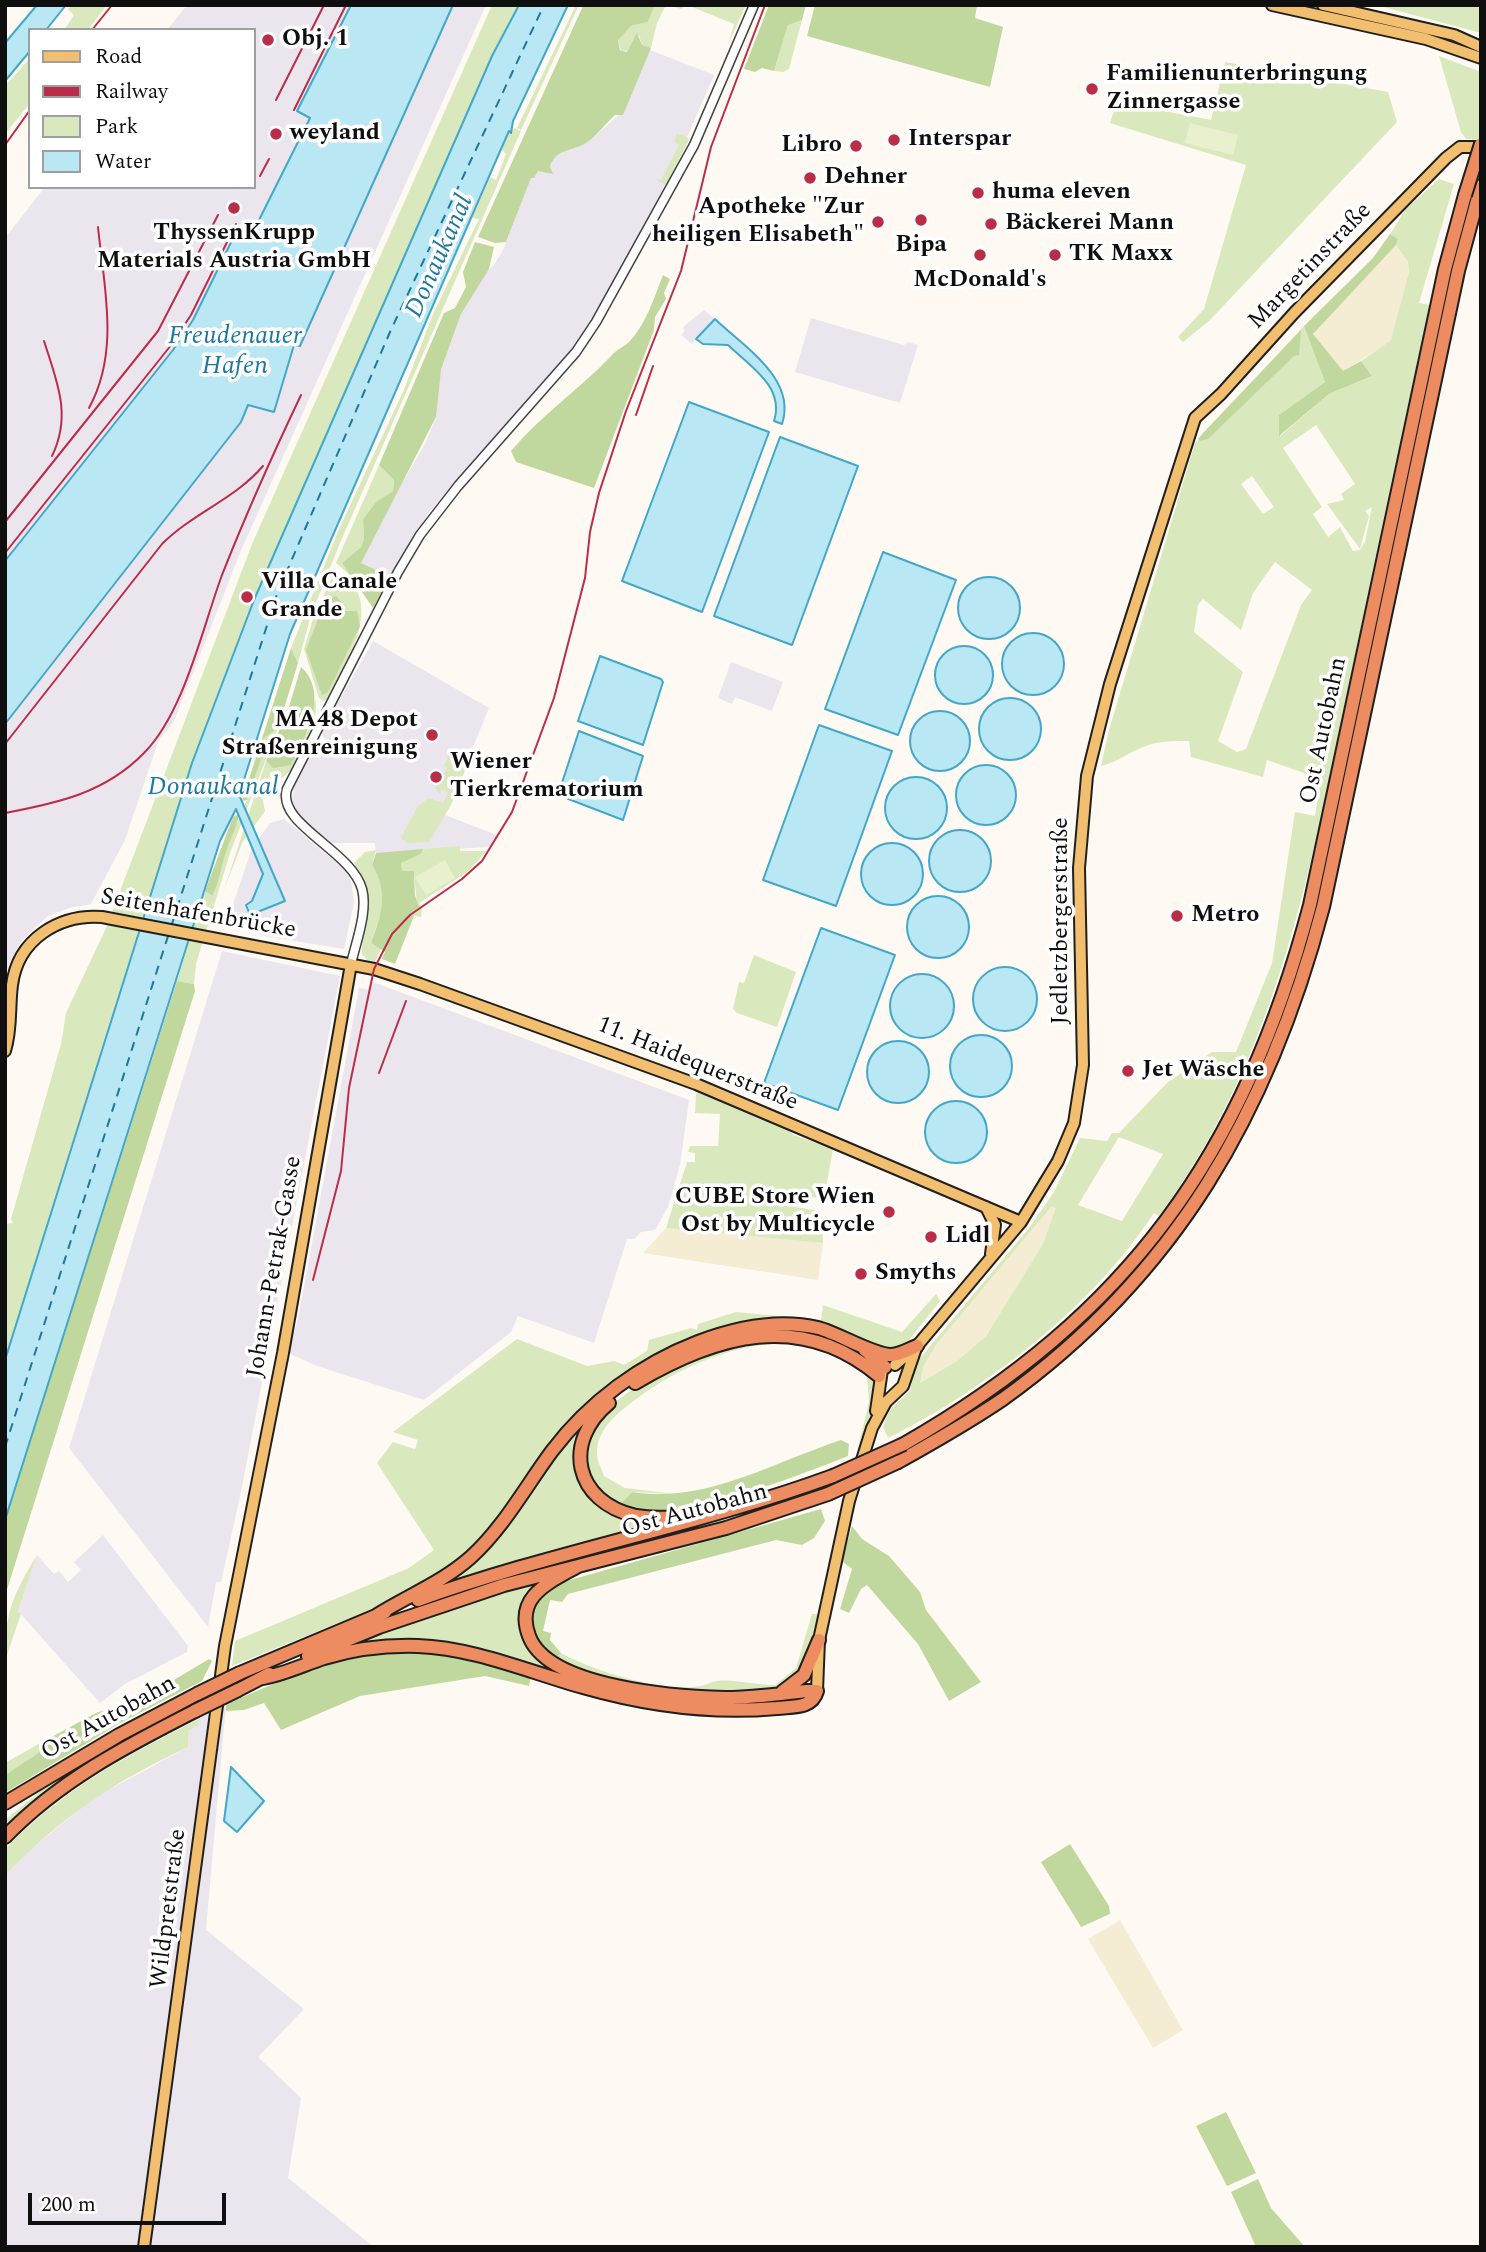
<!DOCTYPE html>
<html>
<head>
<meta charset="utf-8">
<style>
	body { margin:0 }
	#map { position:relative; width:1486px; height:2252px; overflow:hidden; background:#fefaf3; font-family:Spectral,serif }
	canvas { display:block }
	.frame { position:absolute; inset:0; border:7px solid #0f0f0f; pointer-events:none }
	.legend { position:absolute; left:28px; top:28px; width:228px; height:161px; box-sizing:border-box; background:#fff; border:2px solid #9f9f9f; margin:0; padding:9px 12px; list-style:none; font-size:21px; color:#0f0f0f }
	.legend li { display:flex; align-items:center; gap:14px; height:35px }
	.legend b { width:35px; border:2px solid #9f9f9f }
	.scale { position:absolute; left:28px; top:2193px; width:198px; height:32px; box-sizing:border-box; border:4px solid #0f0f0f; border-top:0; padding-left:9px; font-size:21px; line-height:24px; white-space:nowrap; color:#0f0f0f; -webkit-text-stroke:5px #fff; paint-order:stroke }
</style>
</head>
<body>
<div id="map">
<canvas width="1486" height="2252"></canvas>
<div class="frame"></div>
<ul class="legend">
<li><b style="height:9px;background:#f2be6f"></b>Road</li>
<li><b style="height:9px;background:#ba2d49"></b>Railway</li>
<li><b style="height:19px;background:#dae8bd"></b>Park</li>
<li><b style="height:19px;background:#b9e7f4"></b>Water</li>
</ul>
<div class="scale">200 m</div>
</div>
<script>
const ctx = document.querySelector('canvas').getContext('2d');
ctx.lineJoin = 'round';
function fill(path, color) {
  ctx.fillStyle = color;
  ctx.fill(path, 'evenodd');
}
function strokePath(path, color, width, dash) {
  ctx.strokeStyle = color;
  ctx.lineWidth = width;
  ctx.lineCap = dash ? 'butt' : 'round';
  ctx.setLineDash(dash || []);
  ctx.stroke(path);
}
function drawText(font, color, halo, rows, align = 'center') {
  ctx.font = font + ' Spectral,serif';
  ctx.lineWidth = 7;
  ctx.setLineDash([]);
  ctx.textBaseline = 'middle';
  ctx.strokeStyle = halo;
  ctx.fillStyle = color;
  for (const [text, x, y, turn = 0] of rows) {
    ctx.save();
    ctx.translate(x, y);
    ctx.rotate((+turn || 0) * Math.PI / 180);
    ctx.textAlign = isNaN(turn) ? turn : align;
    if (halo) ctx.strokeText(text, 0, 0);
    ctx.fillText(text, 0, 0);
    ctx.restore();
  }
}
fill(new Path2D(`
	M187 5H351L298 111 311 118 252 232 239 226 193 320 173 350 5 561V238L45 187H254V30H167Z
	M453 5H486L242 548 174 721 158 742 125 840 91 904 69 908 48 916 21 941 5 973V724L241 422 248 405 274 412 294 345 300 346Z
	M650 50 714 75 687 137 677 133 680 145 675 166 611 288 570 352 428 514 390 576 361 563 383 516 425 444 436 417 438 379 461 314 484 274 494 265 504 248 531 177 538 171 552 173 550 167 553 159 565 150 587 143 620 114Z
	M704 310 715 319 692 344 681 335 685 330 683 327Z
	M811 318 904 345 908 342 918 345 900 403 795 372Z
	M373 641 489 708 445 815 497 835 490 847 376 853 375 843H331L295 811 292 800 294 788 308 759 312 754 320 755 325 747 326 741 321 733Z
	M731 662 783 682 772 711 735 697 732 704 718 698Z
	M284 819 343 868 351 880 354 902 344 949 264 936 226 925 252 848 270 823Z
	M222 951 340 976 241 1492 221 1582H216L208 1627 69 1448Z
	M373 982 689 1100 680 1165 668 1207 655 1230 641 1232 634 1239H627L594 1343 518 1316 511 1332 424 1400 317 1366 288 1353 298 1319 359 988 370 990Z
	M103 1535 188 1646 187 1652 125 1684 100 1703 18 1611 37 1555 54 1574 59 1571 68 1582 81 1570 74 1562Z
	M226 1704 206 1930 304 2009 258 2057 301 2098 288 2178 374 2247H5V1876L29 1851 92 1799 188 1747 189 1731 199 1725V1719Z`), '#ebe5ed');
fill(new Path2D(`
	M1396 245 1408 262 1409 272 1393 334 1391 340 1343 372 1314 338V331Z
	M1051 1207 1057 1208 1043 1244 986 1336 957 1361 920 1383 923 1367 936 1345Z
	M666 1228 823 1243 818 1280 643 1253Z
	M1120 1920 1183 2030 1153 2048 1088 1939Z`), '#f4ecd3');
fill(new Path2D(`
	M72 5H107L88 30H64L74 15 68 9Z
	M492 5H519L492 56 254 600 192 763 5 1360V1224L13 1223 11 1219 61 1044 66 1013 106 928 252 544Z
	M576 5H579L521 130 517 128Z
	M655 5H666L657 23 651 48 642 45 639 35 628 51 621 50 618 39 631 26 648 22Z
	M668 5H746L728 45 734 24 687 5 681 9Z
	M1376 5H1481V33Z
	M802 20 789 69 783 72 774 71 788 25Z
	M1439 56 1481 72V140L1466 139 1461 132Z
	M30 58V103L5 134V86Z
	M1225 62 1388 92 1397 122 1209 321 1183 342 1178 337 1204 309 1246 165 1110 123 1117 102 1211 120Z
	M514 128 521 131 340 543 311 615 298 663 291 648 339 529 403 392 433 314 479 219 472 218 490 177 496 180 506 154 501 149 510 130 511 133Z
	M677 133 687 137 689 140 666 185 655 179 661 180 679 145 674 142Z
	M1439 179 1454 184 1419 303 1430 305 1427 320C1398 447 1372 575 1345 703 1307 888 1273 1061 1159 1216L1154 1213C1093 1306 987 1389 888 1438L883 1427C890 1404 895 1406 910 1391L916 1363 1029 1228 1054 1192 1080 1138 1107 1141 1112 1133H1119L1167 1083 1212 1052H1236L1272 963 1295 812 1315 816 1321 779 1267 760 1263 777 1191 757 1189 741C1173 741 1157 741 1143 747 1127 753 1118 762 1101 766L1109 730 1195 443 1304 326 1325 382 1279 415 1280 436 1329 394 1372 376 1361 361 1391 340 1409 272 1408 262 1396 245 1398 239 1390 234 1406 209ZM1316 425 1355 484 1341 494 1344 500 1327 504 1360 549 1369 516 1365 511 1372 507 1365 542 1360 550 1353 551 1340 527 1328 537 1313 514 1322 507 1283 448ZM1252 476 1274 507 1263 514 1241 484ZM1275 562 1312 590 1301 605 1246 749 1237 752 1218 741 1243 672 1194 632 1198 605 1203 599 1241 630 1253 593ZM1119 1137 1163 1154 1122 1221 1078 1205ZM1051 1207 1056 1208 1043 1244 986 1336 957 1361 920 1383 923 1367 936 1345Z
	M379 465 394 480 393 491 376 502 363 519 364 539 361 547 342 563 352 577 336 563Z
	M335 571C390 598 345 664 328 699L323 701 319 698 304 649 314 616Z
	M315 698C320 719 303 756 290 771 284 778 278 779 271 783L269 791 262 796 265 811 242 843 223 893 266 761 273 768 309 729Z
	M278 728 230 853 196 964 194 984 177 981 205 891 212 896C222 880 221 861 228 844 243 810 259 776 263 738Z
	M449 754 466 768 451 805 429 842 407 843 401 838 418 806 429 798 443 803 448 793 442 789 440 794 435 789 447 768 444 766Z
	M460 846V851H487L466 873 419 903 422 908 421 917 410 915 417 904 414 872 402 871 401 863 421 854 423 849Z
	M376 850 372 865 382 884 384 903 371 943 381 949 375 962 367 960 362 954C362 915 381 900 354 863L365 852Z
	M754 955 796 972 777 1027 737 1013 733 1009 739 982 744 983Z
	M700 1091 782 1126 794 1135 833 1149 824 1199 798 1195 796 1207 818 1211 822 1216 823 1243 666 1228 687 1162H695V1153L688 1152 690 1146H718L720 1114 695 1113 696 1094Z
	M936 1294 940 1301 902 1349H883L827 1323 800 1320 602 1394 478 1546 414 1592 232 1666 235 1641 409 1568 434 1550 377 1463 393 1442 415 1449 418 1440 393 1432 517 1339 587 1366 614 1361 624 1365 647 1351 649 1340 691 1328 697 1330 698 1324 736 1312 821 1320 823 1305 902 1332Z
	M784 1327C819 1329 851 1340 877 1364L874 1368C806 1305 703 1337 633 1381 614 1394 591 1411 581 1432 565 1466 590 1501 620 1514 636 1520 651 1518 666 1520L551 1550 447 1582C458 1569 474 1559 486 1546 515 1509 539 1470 570 1434 622 1373 702 1330 784 1327Z
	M770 1339 825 1345 873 1376 877 1397 857 1452 869 1402 867 1377C807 1313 698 1353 639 1397 621 1410 599 1426 597 1450 596 1460 601 1467 604 1476L625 1488 675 1494 632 1492 623 1501 625 1506C602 1494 587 1482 586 1454 585 1406 666 1366 707 1353 727 1346 749 1344 770 1339Z
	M37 1555 18 1611 21 1614 5 1661C5 1611 12 1597 37 1555Z
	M535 1583C536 1595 518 1608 524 1632 541 1693 691 1702 743 1700 765 1699 786 1696 807 1694L811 1698 747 1706 696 1705 623 1694 447 1646 391 1642 348 1647 438 1613Z
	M812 1614H818L805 1667 778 1690 702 1694 625 1683 584 1673 556 1661 561 1653C594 1671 663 1693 701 1686 706 1685 711 1682 716 1681 733 1679 756 1685 775 1685L796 1668Z
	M173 1715 79 1769 5 1830V1820L55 1779 126 1737Z
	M199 1719V1725L189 1731 188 1747C116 1781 60 1817 5 1876V1849C65 1788 124 1757 199 1719Z
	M42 1742 44 1749 5 1775V1763Z`), '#dae8bd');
fill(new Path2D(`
	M655 5 648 22 631 26 618 40 620 50 627 52 637 33 642 45 651 48 623 115H615C606 123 596 137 586 143 573 151 555 149 550 167L553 174 538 171 534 178H531L506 242 495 243 478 237 583 6Z
	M769 5H806L802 20 788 25 774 71 762 68 755 72 744 69Z
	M815 5H977L975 18 1003 27 990 87 807 36Z
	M1390 234 1398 239 1396 245 1313 334 1343 371 1361 361 1372 376 1329 394 1279 436V415L1325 382 1304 326 1373 258Z
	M475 242 494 247 489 269 461 314 441 370 436 417 361 563 390 576 373 608 342 563 361 547 364 539 363 519 376 502 393 491 394 480 379 465 444 313 455 308 466 287 463 272Z
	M663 275 670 279 664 293 666 299 655 317 654 330 594 488 516 462 511 451C541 415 580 389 612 355 617 349 624 347 629 342 646 324 654 298 663 275Z
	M1301 330 1299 355 1294 356 1208 439 1200 441 1198 439 1203 433Z
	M336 596 342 603 339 611H357L360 626 328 692 322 695 306 650 325 601Z
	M291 648 298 663 278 728 264 738 260 762 247 800 242 801Z
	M301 667C330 693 305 738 291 765L273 768 266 761 288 710Z
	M239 814C237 827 232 835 228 846 221 863 221 881 212 896L205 891 233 817Z
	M423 849 421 854 401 863 402 871H414L415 895 419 907 410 914 414 916 395 964 382 959 385 952 371 943C382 913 389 893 372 865L376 853Z
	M177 981 194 984 195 991 5 1596V1520Z
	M841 1440 849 1444 848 1456C813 1470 649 1536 622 1502L632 1492C705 1504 774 1462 841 1440Z
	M821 1509 825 1521 814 1538 802 1545 776 1540 568 1594 562 1602 550 1600 543 1631 551 1633 550 1640 561 1653 556 1661C527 1636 520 1607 556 1584Z
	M852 1526 862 1539 889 1556 920 1592 926 1610 981 1682 949 1701 918 1644 867 1585 861 1589 849 1613 840 1609 852 1569 842 1561Z
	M399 1650 462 1656 531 1676 529 1686 485 1676 360 1696 281 1730 264 1703 244 1710 226 1711V1704L323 1663 352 1655Z
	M209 1659 212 1661 202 1681 120 1723 5 1793V1775L44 1749 42 1742 98 1712 132 1705Z
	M1070 1844 1109 1906 1110 1914 1081 1927 1041 1862Z
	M1226 2112 1256 2173 1227 2186 1196 2126Z
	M1258 2179 1271 2208 1305 2247H1256L1231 2192Z`), '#c0d89d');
fill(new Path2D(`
	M1190 123 1238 135 1233 155 1185 143Z
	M445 860 455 878 426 895 415 877Z`), '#e9f0ce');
const water = new Path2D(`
	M37 5H66L46 30H30V51L5 81V43Z
	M351 5H453L300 346 294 345 274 412 248 405 241 422 5 724V561L173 350 193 320 239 226 253 232 310 118 297 111Z
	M519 5H568L513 121 511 133 509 131 501 149 290 634 242 786 240 797 285 901 250 915 246 905 252 901 263 874 236 809 220 841 5 1520V1360L192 763 254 600 492 56Z
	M715 319C744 347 797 379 782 424L774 421C785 387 750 366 728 345L703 344 696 339Z
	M689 402 769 432 702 612 622 581Z
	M780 437 858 466 792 645 714 616Z
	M883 552 956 580 898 735 825 709Z
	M958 608a31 31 0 1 1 62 0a31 31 0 1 1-62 0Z
	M1002 664a31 31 0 1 1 62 0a31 31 0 1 1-62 0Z
	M935 675a29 29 0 1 1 58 0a29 29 0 1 1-58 0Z
	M600 656 661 679 663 682 643 745 578 721Z
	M979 729a31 31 0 1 1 62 0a31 31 0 1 1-62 0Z
	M910 741a30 30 0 1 1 60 0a30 30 0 1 1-60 0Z
	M819 725 892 751 836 906 763 880Z
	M579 731 643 756 623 820 558 795Z
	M956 795a30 30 0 1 1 60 0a30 30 0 1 1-60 0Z
	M885 808a31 31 0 1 1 62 0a31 31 0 1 1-62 0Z
	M929 861a31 31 0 1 1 62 0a31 31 0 1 1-62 0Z
	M861 874a31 31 0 1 1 62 0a31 31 0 1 1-62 0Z
	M907 927a31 31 0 1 1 62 0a31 31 0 1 1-62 0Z
	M821 928 895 955 838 1110 764 1083Z
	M973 999a32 32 0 1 1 64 0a32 32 0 1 1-64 0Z
	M890 1006a32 32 0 1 1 64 0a32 32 0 1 1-64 0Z
	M950 1066a31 31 0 1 1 62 0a31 31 0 1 1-62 0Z
	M867 1072a31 31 0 1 1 62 0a31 31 0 1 1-62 0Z
	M925 1132a31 31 0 1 1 62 0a31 31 0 1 1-62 0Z
	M231 1767 264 1801 237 1832 224 1821Z`);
fill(water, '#b9e7f4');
strokePath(water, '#43a7c8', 2);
strokePath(new Path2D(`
	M172 924 277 594 390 332 544 5
	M5 1447 169 933`), '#1d789d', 2, [9, 7]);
const minor = new Path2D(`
	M351 964C356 942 368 911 362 889 351 850 276 824 287 789L398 572 420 535 458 486 576 352 596 322 694 145 754 5`);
const major = new Path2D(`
	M1272 5 1426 39 1481 58
	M1323 5 1454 35 1481 47
	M5 1051C12 1029 9 1008 12 985 18 939 59 914 102 917L374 969 420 984 696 1084 1021 1222
	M986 1207 995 1225 991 1254
	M895 1365 917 1346 1021 1222 1058 1161 1074 1123 1083 1065 1079 868 1087 776 1110 684 1195 418 1221 394 1294 313 1446 158 1460 147H1481
	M876 1411 882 1370
	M817 1691 819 1640 849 1501 872 1428 886 1402 903 1386 915 1351
	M144 2247 225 1646 283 1353 351 964`);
const highway = new Path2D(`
	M865 1350 885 1367
	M635 1383C716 1335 801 1310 879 1376
	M609 1403C562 1442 574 1502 636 1516 654 1519 678 1518 696 1514
	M904 1444C1129 1315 1244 1154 1310 905L1445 269 1465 195
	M898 1462C934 1442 969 1422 1003 1399 1177 1274 1269 1111 1323 907L1458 271 1481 186
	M418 1600C554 1551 697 1526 833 1476
	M377 1615C409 1595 443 1582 471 1557 504 1527 526 1486 552 1451 589 1402 641 1364 698 1342 735 1328 779 1319 818 1328 838 1333 875 1356 892 1355 901 1354 909 1349 917 1346
	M308 1656 379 1627 504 1585 726 1528 828 1494
	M240 1673 385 1612
	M263 1678C284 1674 303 1665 324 1658 354 1649 386 1645 418 1646 474 1648 529 1672 583 1687 646 1705 711 1714 777 1708 793 1706 812 1709 817 1691H807C780 1694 753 1698 726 1698 678 1697 548 1688 529 1636 514 1596 550 1582 578 1566
	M238 1690 269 1674
	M782 1692 804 1675 819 1640
	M5 1803 119 1735 197 1694
	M5 1837C59 1781 126 1746 195 1711`);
strokePath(minor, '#424242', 11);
strokePath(major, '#202020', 14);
strokePath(highway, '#202020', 16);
strokePath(minor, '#fff', 8);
strokePath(major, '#f2be6f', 10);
strokePath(highway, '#ee8c61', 12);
strokePath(new Path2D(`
	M92 30 112 5
	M276 100 324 5
	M294 110 346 5
	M5 145 30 110
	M260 176 269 159
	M44 341C57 382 72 415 52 456
	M89 408C120 352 104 287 98 227
	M636 415 653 366
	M5 522 158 331 218 215
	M5 553 172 344 191 315 236 224
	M5 744 162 544C193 513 235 499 263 466
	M5 813C58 803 105 793 144 753 184 713 202 629 222 575 246 514 273 454 301 395
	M379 1073 406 1001
	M313 1280 341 1171 349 1088 374 969 392 934 410 915 462 879 482 861 512 812 554 698 585 578 590 532 599 493 626 411 681 271 711 147 765 5`), '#ba2d49', 2);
const highwayBridge = new Path2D(`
	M1465 195 1481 144
	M833 1476 904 1444
	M828 1494 898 1462
	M197 1694 240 1673
	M195 1711 238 1690`);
strokePath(highwayBridge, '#202020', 16, []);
strokePath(highwayBridge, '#ee8c61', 12);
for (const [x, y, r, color] of [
	[268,40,7,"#ba2d49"],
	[1092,89,7,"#ba2d49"],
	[276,134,7,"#ba2d49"],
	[894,140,7,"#ba2d49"],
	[856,146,7,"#ba2d49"],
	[810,178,7,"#ba2d49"],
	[978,193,7,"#ba2d49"],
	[234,208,7,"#ba2d49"],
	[921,220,7,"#ba2d49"],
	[878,222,7,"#ba2d49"],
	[991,224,7,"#ba2d49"],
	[980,255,7,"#ba2d49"],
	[1055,255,7,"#ba2d49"],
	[247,597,7,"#ba2d49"],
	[432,735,7,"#ba2d49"],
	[436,777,7,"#ba2d49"],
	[1177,916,7,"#ba2d49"],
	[1128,1071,7,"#ba2d49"],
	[889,1212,7,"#ba2d49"],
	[931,1237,7,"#ba2d49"],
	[861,1274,7,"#ba2d49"]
]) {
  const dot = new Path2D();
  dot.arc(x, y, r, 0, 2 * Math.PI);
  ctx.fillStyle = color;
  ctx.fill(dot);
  strokePath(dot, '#fff', 2.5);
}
drawText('bold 24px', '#0f0f0f', '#fff', [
	["Obj. 1",282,40],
	["Familienunterbringung",1106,75],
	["Zinnergasse",1106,103],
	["weyland",290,134],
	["Interspar",908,140],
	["Libro",842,146,"right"],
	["Dehner",824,178],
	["huma eleven",992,193],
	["Apotheke \"Zur",864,208,"right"],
	["heiligen Elisabeth\"",864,236,"right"],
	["Bäckerei Mann",1005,224],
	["ThyssenKrupp",234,234,"center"],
	["Materials Austria GmbH",234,262,"center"],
	["Bipa",921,246,"center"],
	["TK Maxx",1069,255],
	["McDonald's",980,281,"center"],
	["Villa Canale",261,583],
	["Grande",261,611],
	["MA48 Depot",418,721,"right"],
	["Straßenreinigung",418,749,"right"],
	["Wiener",450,763],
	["Tierkrematorium",450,791],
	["Metro",1191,916],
	["Jet Wäsche",1142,1071],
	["CUBE Store Wien",875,1198,"right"],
	["Ost by Multicycle",875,1226,"right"],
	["Lidl",945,1237],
	["Smyths",875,1274]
], 'left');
drawText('24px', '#0f0f0f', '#fff', [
	["Margetinstraße",1311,267,-46],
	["Ost Autobahn",1325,731,-78],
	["Seitenhafenbrücke",198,915,10],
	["Jedletzbergerstraße",1062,921,-90],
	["11. Haidequerstraße",697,1065,22],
	["Johann-Petrak-Gasse",276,1267,-80],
	["Ost Autobahn",695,1512,-15],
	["Ost Autobahn",109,1719,-29],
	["Wildpretstraße",170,1909,-83]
]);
drawText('italic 26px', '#1d789d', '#fff', [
	["Donaukanal",441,257,-66],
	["Freudenauer",235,338],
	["Hafen",235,368],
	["Donaukanal",213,789]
]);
</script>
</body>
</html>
